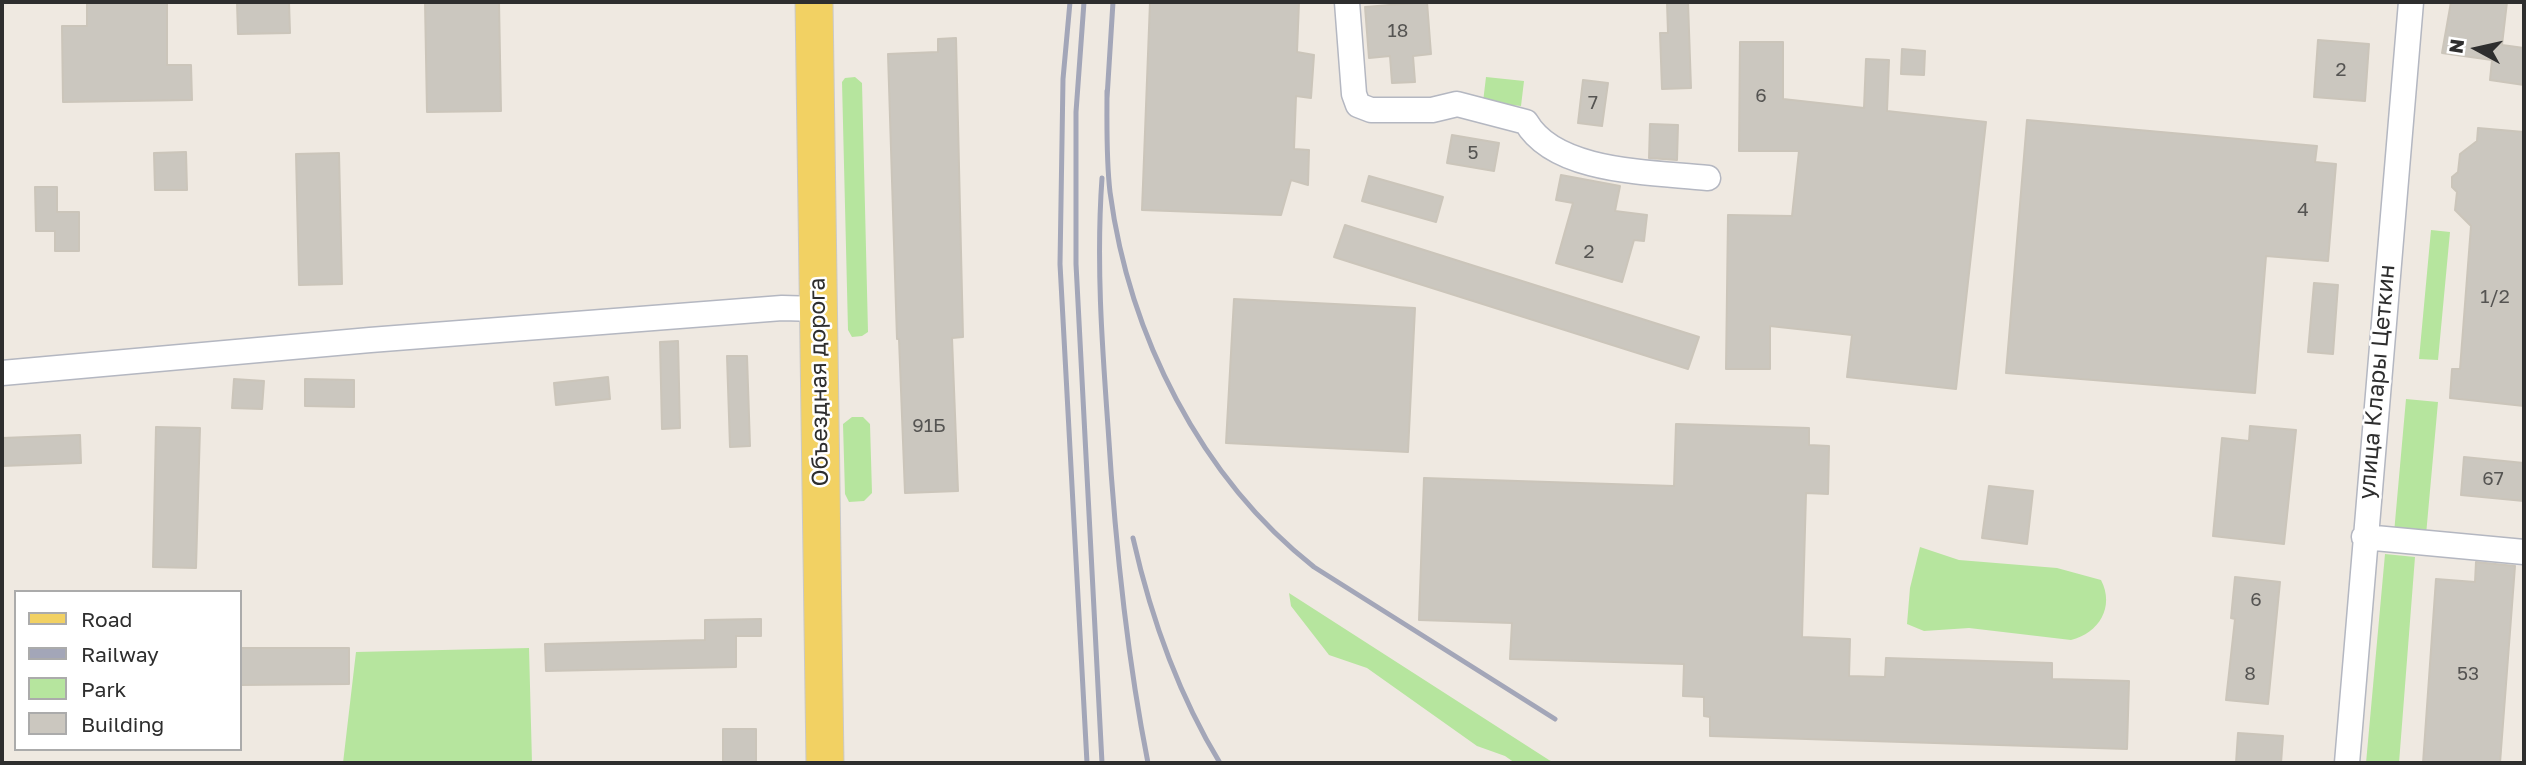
<!DOCTYPE html>
<html>
<head>
<meta charset="utf-8">
<style>
	body { margin:0 }
	#map { position:relative; width:2526px; height:765px; overflow:hidden; background:#efe9e1; font-family:"Golos Text",sans-serif }
	canvas { display:block }
	.frame { position:absolute; inset:0; border:4px solid #2e2e2e; pointer-events:none }
	.legend { position:absolute; left:14px; top:590px; width:228px; height:161px; box-sizing:border-box; background:#fff; border:2px solid #ababab; margin:0; padding:9px 12px; list-style:none; font-size:21px; color:#2e2e2e }
	.legend li { display:flex; align-items:center; gap:14px; height:35px }
	.legend b { width:35px; border:2px solid #ababab }
	.north { position:absolute; left:2442px; top:14px; width:70px; height:70px; -webkit-text-stroke:5px #fff; paint-order:stroke; rotate:278deg; font-size:19px; font-weight:700; line-height:28px; text-align:center; color:#2e2e2e }
	.north::after { content:''; display:block; margin:auto; width:24px; height:32px; background:#2e2e2e; clip-path:polygon(50% 0,100% 100%,50% 72%,0 100%) }
</style>
</head>
<body>
<div id="map">
<canvas width="2526" height="765"></canvas>
<div class="frame"></div>
<ul class="legend">
<li><b style="height:9px;background:#f2d163"></b>Road</li>
<li><b style="height:9px;background:#a3a6b8"></b>Railway</li>
<li><b style="height:19px;background:#b6e59e"></b>Park</li>
<li><b style="height:19px;background:#cbc7bf"></b>Building</li>
</ul>
<div class="north">N</div>
</div>
<script>
const ctx = document.querySelector('canvas').getContext('2d');
ctx.lineJoin = 'round';
function fill(path, color) {
  ctx.fillStyle = color;
  ctx.fill(path, 'evenodd');
}
function strokePath(path, color, width, dash) {
  ctx.strokeStyle = color;
  ctx.lineWidth = width;
  ctx.lineCap = dash ? 'butt' : 'round';
  ctx.setLineDash(dash || []);
  ctx.stroke(path);
}
function drawText(font, color, halo, rows, align = 'center') {
  ctx.font = font + ' "Golos Text",sans-serif';
  ctx.lineWidth = 5;
  ctx.setLineDash([]);
  ctx.textBaseline = 'middle';
  ctx.strokeStyle = halo;
  ctx.fillStyle = color;
  for (const [text, x, y, turn = 0] of rows) {
    ctx.save();
    ctx.translate(x, y);
    ctx.rotate((+turn || 0) * Math.PI / 180);
    ctx.textAlign = isNaN(turn) ? turn : align;
    if (halo) ctx.strokeText(text, 0, 0);
    ctx.fillText(text, 0, 0);
    ctx.restore();
  }
}
fill(new Path2D(`
	M855 77 862 83 868 332 862 336 852 337 848 330 842 82 845 78Z
	M1486 77 1524 81 1521 106 1483 102Z
	M2431 230 2450 232 2438 360 2419 359Z
	M2406 399 2438 402 2426 535 2394 533Z
	M852 417H863L870 424 872 493 864 501 849 502 845 494 843 424Z
	M1920 547 1959 560 2057 568 2101 580C2115 607 2099 633 2071 640L1969 628 1924 631 1907 624 1910 588Z
	M2385 554 2415 557 2399 763H2366Z
	M1289 593 1549 760 1555 763H1515L1505 756 1477 746 1367 668 1329 655 1291 606Z
	M529 648 532 763H343L356 652Z`), '#b6e59e');
const building = new Path2D(`
	M87 2H167V65H191L192 100 63 102 62 26H87Z
	M237 2H289L290 33 238 34Z
	M425 2H499L501 111 427 112Z
	M1150 2H1299L1297 52 1314 55 1311 98 1296 96 1294 149 1309 150 1308 185 1291 180 1281 215 1142 210Z
	M1427 2 1431 54 1413 56 1415 82 1392 83 1390 56 1369 58 1365 7Z
	M1667 2H1688L1691 88 1662 89 1660 33H1668Z
	M2451 2H2507L2502 45 2524 48V85L2490 80 2492 60 2442 53Z
	M956 38 963 337 952 338 958 491 905 493 899 339H897L888 54 938 52V39Z
	M2318 40 2369 44 2365 101 2314 97Z
	M1740 42H1783V99L1864 108 1866 59 1889 60 1887 111 1986 122 1956 389 1847 377 1852 335 1770 326V369H1726L1728 215 1792 216 1799 151H1739Z
	M1902 49 1925 51 1924 75 1901 74Z
	M1583 80 1608 83 1602 126 1578 123Z
	M2027 120 2317 146 2315 162 2336 164 2328 261 2266 256 2255 393 2006 373Z
	M1650 124 1678 125 1677 160 1649 158Z
	M2478 128 2524 132V406L2450 398 2452 369H2460L2471 226 2455 210 2457 192 2452 187V177L2458 172 2460 154 2477 141Z
	M1452 135 1499 143 1494 171 1447 163Z
	M186 152 187 190H155L154 153Z
	M339 153 342 284 299 285 296 154Z
	M1561 175 1620 186 1615 211 1647 215 1644 241 1634 240 1622 282 1556 263 1573 203 1556 200Z
	M1369 176 1443 197 1436 222 1362 201Z
	M35 187H57V212H79V251H55V231H36Z
	M1345 225 1699 337 1688 369 1334 257Z
	M2314 283 2338 285 2333 354 2308 352Z
	M1234 299 1415 308 1408 452 1226 443Z
	M678 341 680 428 662 429 660 342Z
	M727 356H747L750 446 730 447Z
	M608 377 610 399 556 405 554 383Z
	M234 379 264 381 262 409 232 408Z
	M305 379 354 380V407L305 406Z
	M1676 424 1809 428V445L1829 446 1828 494 1806 493 1802 637 1850 639 1849 676 1885 677 1886 658 2052 663V679L2129 681 2127 749 1710 736V717L1704 716V697L1683 696 1684 664 1510 659 1512 623 1419 620 1424 478 1674 486Z
	M2250 426 2296 430 2284 544 2213 536 2222 438 2249 441Z
	M156 427 200 428 196 568 153 567Z
	M80 435 81 463 2 466V438Z
	M2464 457 2524 463V501L2461 495Z
	M1989 486 2033 491 2027 544 1982 538Z
	M2476 562 2515 566 2500 763H2423L2436 579 2475 582Z
	M2235 577 2280 582 2268 704 2226 700 2235 619 2231 618Z
	M761 619V636H736V667L546 671 545 644 705 640V620Z
	M240 648H349V684L240 685Z
	M723 729H756V763H723Z
	M2238 733 2283 736 2281 763H2236Z`);
fill(building, '#cbc7bf');
strokePath(building, '#cbc5ba', 2);
const street = new Path2D(`
	M1347 2 1354 94 1358 105 1371 110H1432L1457 104 1526 122C1556 174 1654 172 1708 178
	M2 373 370 340 782 308 818 309
	M2364 537 2524 552
	M2347 763 2411 2`);
const primary = new Path2D(`
	M814 2 825 763`);
strokePath(street, '#b4b7c1', 27);
strokePath(primary, '#c9c9c9', 39);
strokePath(street, '#fff', 24);
strokePath(primary, '#f2d163', 37);
strokePath(new Path2D(`
	M1070 2 1063 79 1060 264 1087 763
	M1084 2 1076 112V264L1102 763
	M1107 91C1107 124 1106 158 1110 192 1129 335 1200 477 1314 567L1555 719
	M1107 98 1113 2
	M1102 178C1096 262 1102 344 1108 427 1115 540 1126 652 1148 763
	M1133 538C1151 618 1178 694 1220 763`), '#a3a6b8', 5);
drawText('19px', '#555452', null, [
	["18",1398,31],
	["2",2341,70],
	["6",1761,96],
	["7",1593,103],
	["5",1473,153],
	["4",2303,210],
	["2",1589,252],
	["1/2",2495,297],
	["91Б",929,426],
	["67",2493,479],
	["6",2256,600],
	["8",2250,674],
	["53",2468,674]
]);
drawText('23px', '#2e2e2e', '#fff', [
	["Объездная дорога",819,382,-91],
	["улица Клары Цеткин",2377,382,-85]
]);
</script>
</body>
</html>
